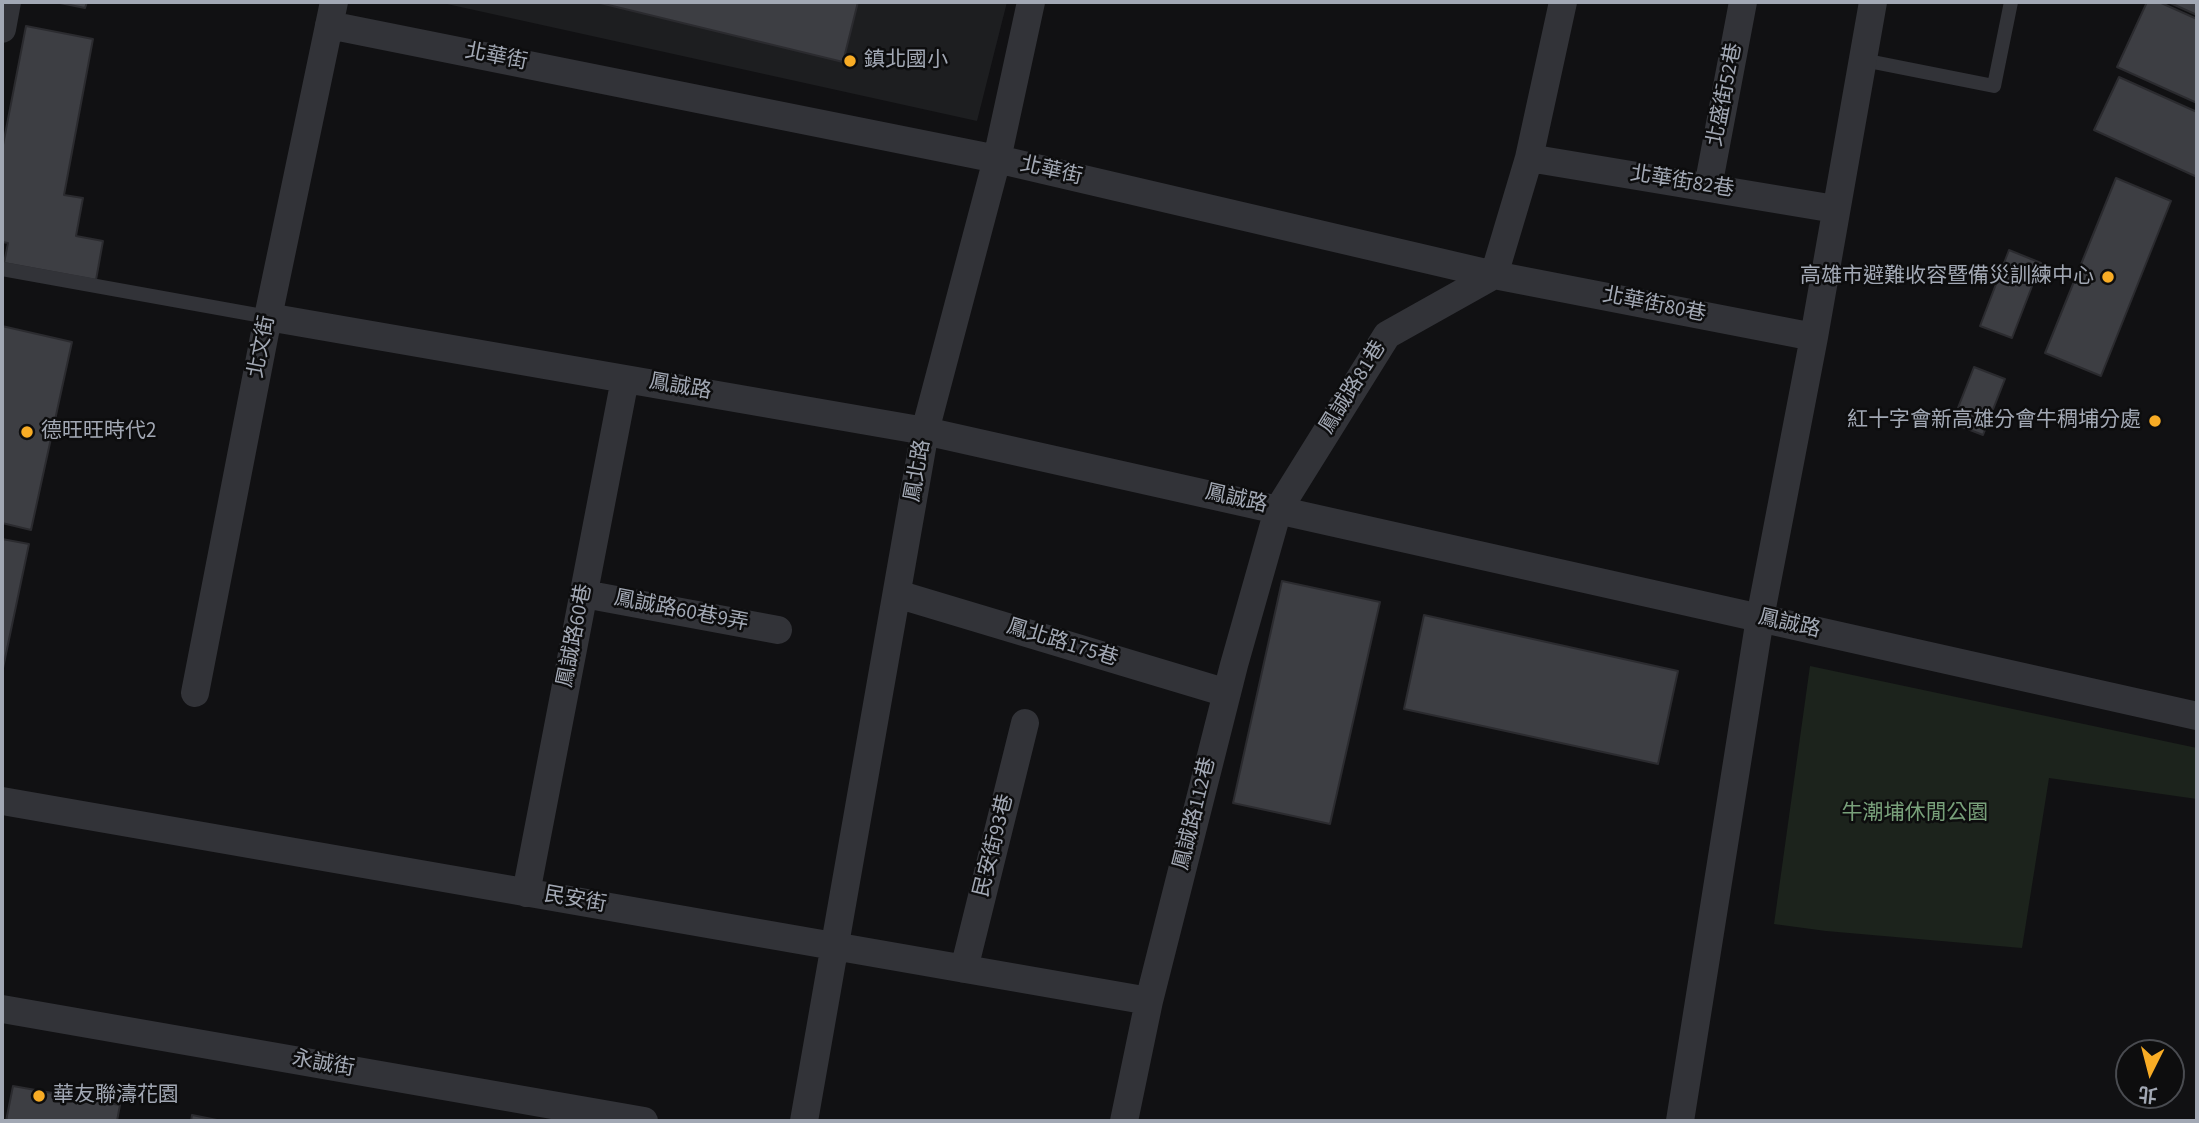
<!DOCTYPE html>
<html>
<head>
<meta charset="utf-8">
<style>
	body { margin:0 }
	#map { position:relative; width:2199px; height:1123px; overflow:hidden; background:#111113; font-family:"Source Sans 3","Noto Sans TC",sans-serif }
	canvas { display:block }
	.frame { position:absolute; inset:0; border:4px solid #a2a8b4; pointer-events:none }
	.north { position:absolute; left:2115px; top:1039px; width:70px; height:70px; box-sizing:border-box; background:#0d0d0e; border:2px solid #494b50; border-radius:50%; rotate:186deg; font-size:19px; font-weight:700; line-height:28px; text-align:center; color:#a2a8b4 }
	.north::after { content:''; display:block; margin:auto; width:24px; height:32px; background:#f8ac25; clip-path:polygon(50% 0,100% 100%,50% 72%,0 100%) }
</style>
</head>
<body>
<div id="map">
<canvas width="2199" height="1123"></canvas>
<div class="frame"></div>
<div class="north">北</div>
</div>
<script>
const ctx = document.querySelector('canvas').getContext('2d');
ctx.lineJoin = 'round';
function fill(path, color) {
  ctx.fillStyle = color;
  ctx.fill(path, 'evenodd');
}
function strokePath(path, color, width, dash) {
  ctx.strokeStyle = color;
  ctx.lineWidth = width;
  ctx.lineCap = dash ? 'butt' : 'round';
  ctx.setLineDash(dash || []);
  ctx.stroke(path);
}
function drawText(font, color, halo, rows, align = 'center') {
  ctx.font = font + ' "Source Sans 3","Noto Sans TC",sans-serif';
  ctx.lineWidth = 5;
  ctx.setLineDash([]);
  ctx.textBaseline = 'middle';
  ctx.strokeStyle = halo;
  ctx.fillStyle = color;
  for (const [text, x, y, turn = 0] of rows) {
    ctx.save();
    ctx.translate(x, y);
    ctx.rotate((+turn || 0) * Math.PI / 180);
    ctx.textAlign = isNaN(turn) ? turn : align;
    if (halo) ctx.strokeText(text, 0, 0);
    ctx.fillText(text, 0, 0);
    ctx.restore();
  }
}
fill(new Path2D(`
	M438 2H1007L977 121Z`), '#1d1e20');
fill(new Path2D(`
	M1810 666 2197 748V799L2049 778 2022 948 1826 931 1774 924Z`), '#1c231c');
const building = new Path2D(`
	M55 2H87L85 8Z
	M596 2H858L843 62Z
	M2147 2H2159L2197 19V103L2117 67Z
	M2168 2H2197V15Z
	M26 26 93 39 64 195 83 198 76 236 103 241 96 280 4 263 8 243 2 242V150Z
	M2119 77 2197 112V177L2094 130Z
	M2116 178 2171 201 2101 376 2045 353Z
	M2009 250 2041 263 2012 338 1980 326Z
	M2 326 72 342 31 530 2 523Z
	M1974 367 2005 379 1983 435 1952 423Z
	M2 539 29 544 2 673Z
	M1282 581 1380 602 1330 824 1233 803Z
	M1424 615 1678 671 1658 764 1404 709Z
	M13 1086 120 1105 117 1121H6Z
	M192 1115 222 1121H191Z`);
fill(building, '#3d3e43');
strokePath(building, '#2b2b2f', 2);
strokePath(new Path2D(`
	M1863 60 1994 86 2011 2
	M2 269 268 317`), '#323338', 14);
strokePath(new Path2D(`
	M329 25 997 159 1494 275 1529 158 1563 2
	M2 29 7 2
	M1529 158 1835 209
	M1708 187 1743 2
	M268 317 925 431 2197 716
	M584 594 778 630
	M897 594 1227 693
	M195 693 268 317 334 2
	M2 801 1149 1001
	M526 893 625 379
	M964 969 1025 723
	M2 1009 644 1121
	M804 1121 925 431 997 159 1031 2
	M1124 1121 1149 1001 1234 665 1278 510 1387 335 1494 275 1814 337
	M1680 1121 1760 618 1814 337 1873 2`), '#323338', 28);
for (const [x, y, r, color] of [
	[850,61,7,"#f8ac25"],
	[2108,277,7,"#f8ac25"],
	[2155,421,7,"#f8ac25"],
	[27,432,7,"#f8ac25"],
	[39,1096,7,"#f8ac25"]
]) {
  const dot = new Path2D();
  dot.arc(x, y, r, 0, 2 * Math.PI);
  ctx.fillStyle = color;
  ctx.fill(dot);
  strokePath(dot, '#0d0d0e', 2.5);
}
drawText('21px', '#a2a8b4', '#0d0d0e', [
	["北華街",496,58,11],
	["北盛街52巷",1726,95,-79],
	["北華街",1051,172,13],
	["北華街82巷",1682,183,9],
	["北華街80巷",1654,306,11],
	["北文街",263,347,-79],
	["鳳誠路",680,388,10],
	["鳳誠路81巷",1354,388,-58],
	["鳳北路",919,471,-80],
	["鳳誠路",1236,500,13],
	["鳳誠路60巷9弄",681,612,11],
	["鳳誠路",1789,625,13],
	["鳳誠路60巷",576,636,-79],
	["鳳北路175巷",1062,644,17],
	["鳳誠路112巷",1196,814,-76],
	["民安街93巷",995,846,-76],
	["民安街",575,901,10],
	["永誠街",323,1065,10]
]);
drawText('21px', '#a2a8b4', '#0d0d0e', [
	["鎮北國小",864,61],
	["高雄市避難收容暨備災訓練中心",2094,277,"right"],
	["紅十字會新高雄分會牛稠埔分處",2141,421,"right"],
	["德旺旺時代2",41,432],
	["華友聯濤花園",53,1096]
], 'left');
drawText('21px', '#78a07a', '#0d0d0e', [
	["牛潮埔休閒公園",1915,814]
]);
</script>
</body>
</html>
